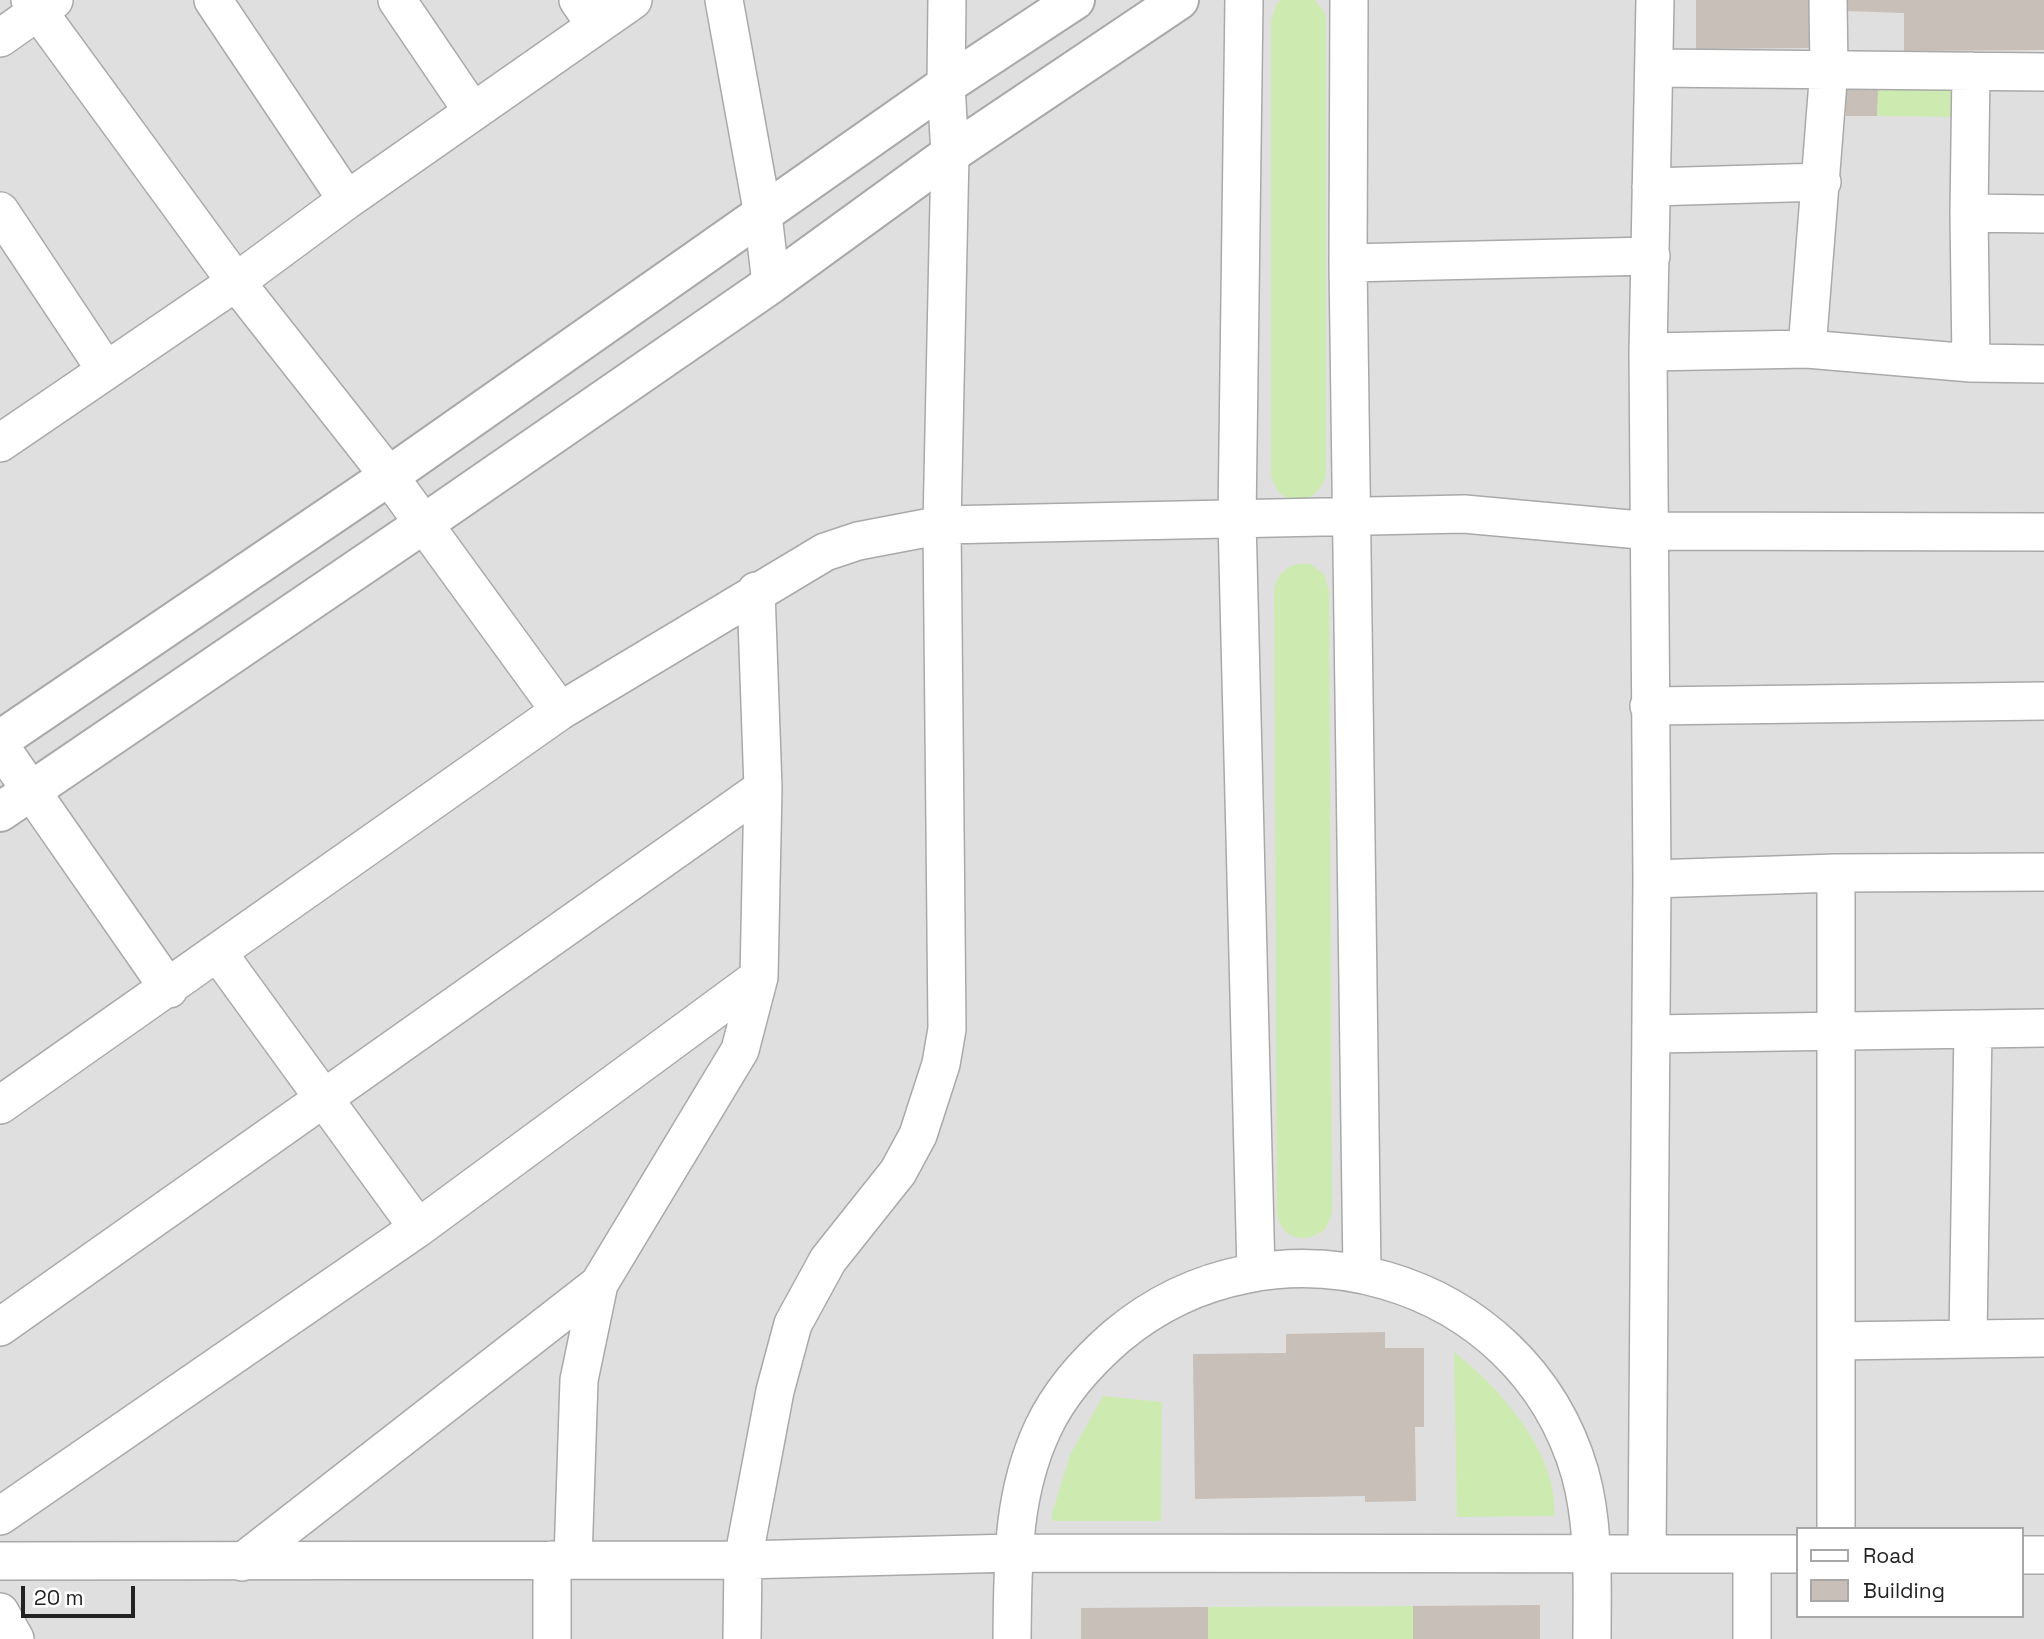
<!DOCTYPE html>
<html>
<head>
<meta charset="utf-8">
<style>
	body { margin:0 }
	#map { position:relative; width:2044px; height:1639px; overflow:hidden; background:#f2efe9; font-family:"Space Grotesk",sans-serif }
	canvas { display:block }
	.legend { position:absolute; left:1796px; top:1527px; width:228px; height:91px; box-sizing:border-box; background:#fff; border:2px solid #a7a7a7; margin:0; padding:9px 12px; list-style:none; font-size:21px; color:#222 }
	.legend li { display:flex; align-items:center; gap:14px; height:35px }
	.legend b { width:35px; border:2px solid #a7a7a7 }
	.scale { position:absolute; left:21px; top:1586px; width:114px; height:32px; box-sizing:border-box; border:4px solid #222; border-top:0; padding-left:9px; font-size:21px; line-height:24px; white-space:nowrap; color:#222; -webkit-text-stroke:5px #fff; paint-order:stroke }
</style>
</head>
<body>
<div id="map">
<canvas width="2044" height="1639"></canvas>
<ul class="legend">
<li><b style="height:9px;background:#fff"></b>Road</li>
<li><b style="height:19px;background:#c7bfb8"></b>Building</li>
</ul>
<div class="scale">20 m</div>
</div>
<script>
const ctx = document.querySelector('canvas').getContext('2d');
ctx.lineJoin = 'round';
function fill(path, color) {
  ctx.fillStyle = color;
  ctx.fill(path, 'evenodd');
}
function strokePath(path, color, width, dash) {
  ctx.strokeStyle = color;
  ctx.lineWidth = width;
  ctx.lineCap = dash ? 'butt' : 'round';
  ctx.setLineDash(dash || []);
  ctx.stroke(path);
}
fill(new Path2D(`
	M0 0H2044V1639H0ZM1797 1529H2021V1616H1797Z`), '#e0dfdf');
fill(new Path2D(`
	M1281 0H1315L1325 13 1326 22V474C1319 508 1276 509 1271 474V21L1276 5Z
	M1878 88H1957V117L1877 116Z
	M1310 564 1324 574 1329 591 1332 1212 1326 1228C1307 1246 1279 1239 1277 1211L1274 590C1278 571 1290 562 1310 564Z
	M1454 1352C1500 1388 1559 1454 1554 1516L1457 1517Z
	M1103 1396 1162 1402 1161 1521H1053L1051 1517 1070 1455Z
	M1413 1606V1639H1208V1607Z`), '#cdebb0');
fill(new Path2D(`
	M1696 0H1809V48L1696 49Z
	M1847 0H2044V50L1904 51V13L1847 11Z
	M1846 88H1878L1877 116H1846Z
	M1385 1332V1348H1424V1427H1415L1416 1501 1365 1502V1496L1195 1499 1193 1354 1286 1353V1334Z
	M1540 1605V1639H1413V1606Z
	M1208 1607V1639H1081V1608Z`), '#c7bfb8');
const minor = new Path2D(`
	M30 0 236 282 389 476 560 711
	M213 0 347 200
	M397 0 473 112
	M578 0 596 26
	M724 0 763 215 771 284
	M1244 0 1237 520 1256 1272
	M1349 0 1348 263 1362 1273
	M0 38 54 0
	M1656 68 2044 72
	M1651 187 1822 182
	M0 211 105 369
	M1969 213 1971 71
	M2044 214 1969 213 1971 363 2044 364
	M1348 263 1651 256
	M1807 349 1829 69 1828 0
	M1648 352 1807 349 1971 363
	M0 443 236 282 347 200 633 0
	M1649 706 2044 701
	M0 746 169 989
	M1836 873V1529
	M1652 879 1836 873 2044 872
	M218 953 418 1228
	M1651 1034 2044 1028
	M0 1105 560 711 825 552 858 541 942 525 1464 514 1651 531 2044 532
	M0 1327 763 788
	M1968 1337 1973 1029
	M1836 1341 2044 1338
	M0 1516 418 1228 759 977 763 788 756 591
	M1647 1554 1652 879 1648 352 1655 0
	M1752 1555V1639
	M2021 1555H2044
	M573 1559 579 1380 599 1284 740 1050 759 977
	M552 1560V1639
	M0 1561 743 1560 1013 1553 1797 1554
	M242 1562 599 1284
	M0 1612 15 1639
	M742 1639 743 1560 775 1391 793 1324 828 1260 898 1172 918 1135 941 1064 947 1029 942 525 950 154 946 85 947 0
	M1012 1639C1013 1566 1011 1496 1043 1428 1060 1392 1088 1361 1117 1336 1273 1205 1522 1273 1580 1473 1595 1527 1592 1584 1592 1639`);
const tertiary = new Path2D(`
	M0 740 389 476 946 85 1075 0
	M0 812 422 525 771 284 950 154 1179 0`);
strokePath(minor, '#a9a9a9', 40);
strokePath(tertiary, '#a9a9a9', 42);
strokePath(minor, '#fff', 37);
strokePath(tertiary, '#fff', 38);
</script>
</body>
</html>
